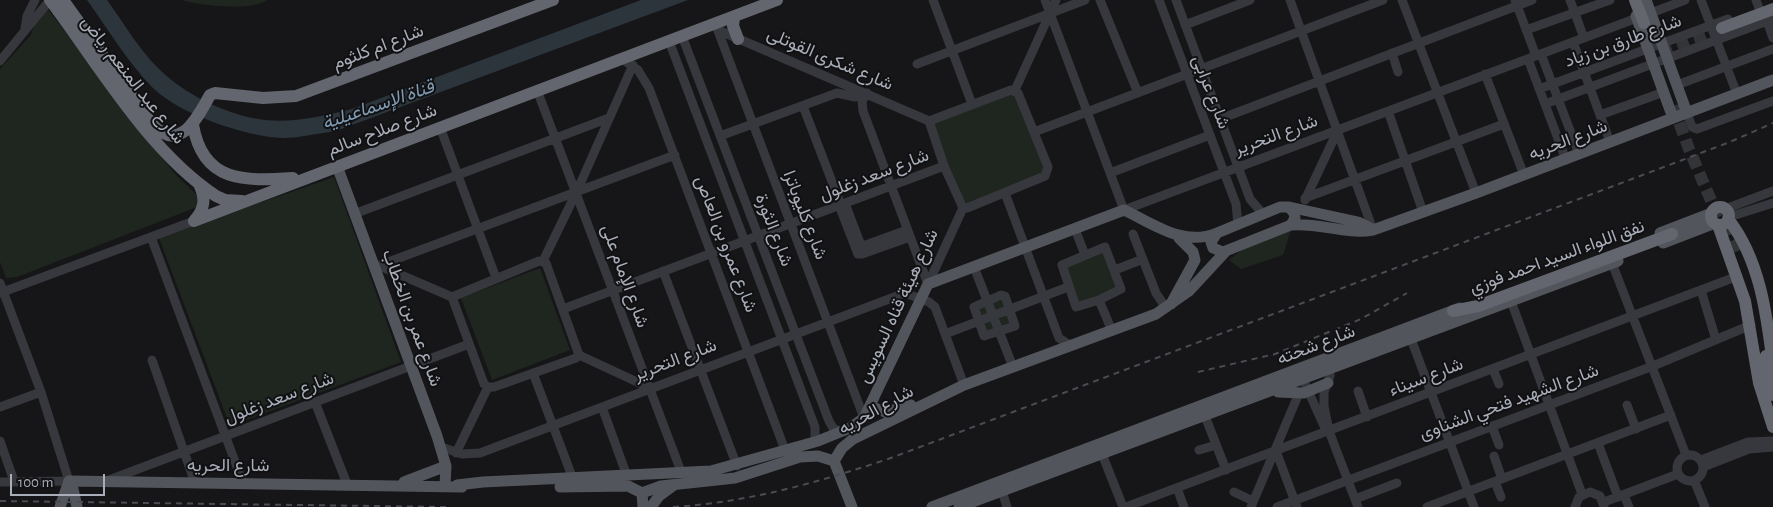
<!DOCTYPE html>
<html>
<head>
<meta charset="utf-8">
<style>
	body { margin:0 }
	#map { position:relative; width:1773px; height:507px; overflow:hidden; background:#161618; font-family:"Alegreya Sans",sans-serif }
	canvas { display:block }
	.scale { position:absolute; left:10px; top:474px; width:95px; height:22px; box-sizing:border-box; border:2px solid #a8adb8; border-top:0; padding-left:6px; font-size:15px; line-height:18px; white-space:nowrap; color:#a8adb8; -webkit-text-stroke:4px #111113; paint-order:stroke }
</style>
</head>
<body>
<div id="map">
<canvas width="1773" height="507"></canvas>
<div class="scale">100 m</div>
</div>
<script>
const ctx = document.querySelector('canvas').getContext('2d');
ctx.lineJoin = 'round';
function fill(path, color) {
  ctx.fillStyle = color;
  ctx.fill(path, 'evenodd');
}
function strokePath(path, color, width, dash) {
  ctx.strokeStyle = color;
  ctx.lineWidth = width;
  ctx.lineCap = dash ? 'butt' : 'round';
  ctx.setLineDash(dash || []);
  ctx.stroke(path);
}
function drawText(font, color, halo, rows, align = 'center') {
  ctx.font = font + ' "Alegreya Sans",Vazirmatn,sans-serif';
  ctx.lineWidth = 4;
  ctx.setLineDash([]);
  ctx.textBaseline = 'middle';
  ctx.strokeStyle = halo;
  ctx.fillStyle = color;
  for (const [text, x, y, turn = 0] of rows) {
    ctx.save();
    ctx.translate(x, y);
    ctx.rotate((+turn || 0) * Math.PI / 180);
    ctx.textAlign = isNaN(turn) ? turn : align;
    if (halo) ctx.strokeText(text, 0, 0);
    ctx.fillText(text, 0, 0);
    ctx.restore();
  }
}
fill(new Path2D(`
	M182 0H267C254 11 198 6 182 0Z
	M47 8 174 173 198 196 197 207 17 277 6 278 0 262V69L31 35 35 22Z
	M1014 91 1047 173 964 206 931 124Z
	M334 177 401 362 230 426 159 238Z
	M1291 230 1283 255 1241 269 1229 260 1244 248Z
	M1104 247 1121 288 1079 308 1062 265Z
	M540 268 570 350 492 380 461 298Z
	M1001 295 1015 323 987 337 975 305Z`), '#1e261f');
fill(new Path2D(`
	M87 0H107C123 22 138 48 157 67 183 94 228 116 265 120 294 123 324 116 352 109L641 0H688L336 131C319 133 300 138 283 138 247 137 179 114 153 88 128 63 108 29 87 0Z`), '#2c353c');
strokePath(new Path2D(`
	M1661 53 1670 47 1722 28
	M1673 106 1689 149 1725 233
	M1727 223 1739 251`), '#333438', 12, [12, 6]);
strokePath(new Path2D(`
	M933 0 972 104
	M1045 0 1124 210 1637 18
	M1100 0 1138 93
	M1159 0 1236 204 1238 225
	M1176 0 1250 199 1263 214
	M1290 0 1373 230
	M1402 0 1476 193
	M1515 0 1536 56
	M1570 0 1584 38
	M1701 0 1737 94
	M1756 0 1759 8
	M1651 13 1685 0
	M1767 21 1773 38
	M715 23 864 418
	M1185 25 1250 0
	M25 29 27 16 35 0
	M718 30 929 121
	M1526 30 1610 0
	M682 36 829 421 833 428 840 432
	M669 41 815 427V442
	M1573 42 1610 142
	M1392 53 1398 72
	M1541 54 1579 154
	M622 59 638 70 649 88 785 450
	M1528 59 1566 160
	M0 61 50 0
	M917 64 1085 0
	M1485 74 1524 175
	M1677 85 1773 49
	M1539 89 1728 19
	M537 90 682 474
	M1011 90 1018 93 1048 167 1045 176 967 208H963L944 166 929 121Z
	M1015 90 1056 0
	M867 93 862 101 863 111 928 284
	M1545 104 1773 19
	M803 106 841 205
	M1388 111 1423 212
	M1687 113 1692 127 1697 129 1773 101
	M1600 115 1664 92
	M1220 119 1532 0
	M440 127 496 278
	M1034 132 1383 0
	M720 136 837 93 855 97 867 93
	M1110 173 1210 135
	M1005 193 1059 338 1071 346
	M1305 198 1504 124
	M1305 200 1338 130
	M845 203 860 243 863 246 907 230
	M839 205 858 254H862L910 237
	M1725 209 1773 191
	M354 214 609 118
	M1729 217 1773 203
	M1075 229 1085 255
	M1133 234 1156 293 1166 308
	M151 237 243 483
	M1105 247 1121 289 1099 300 1076 307 1062 265Z
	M539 261 546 263 579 355 576 358 494 387H488L484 384 452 297Z
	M543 261 577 191 633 65
	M1612 263 1686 455
	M380 266 452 297
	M375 267 675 155
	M974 267 1013 367
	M1115 270 1143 259
	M663 271 737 466
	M0 283 41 392 69 481 0 482
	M928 284 963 208
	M1701 290 1716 340
	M0 293 194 221
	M1001 295 1005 296 1015 326 984 336 974 307Z
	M1099 300 1112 331
	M1511 301 1582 494
	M563 309 944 166
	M945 334 1068 287
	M1411 339 1474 507
	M579 355 650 388
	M152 360 195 483
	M1329 365 1330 376 1324 392V406L1329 431 1358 507
	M1493 369 1499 384
	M533 373 573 479
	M1301 375 1324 426 1329 431
	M1358 391 1367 417
	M315 402 347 484
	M1627 405 1636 429
	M0 407 41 392
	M602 407 627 476
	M1205 416 1226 470
	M1492 426 1499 445
	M0 441 14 481
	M1598 443 1618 497
	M441 447 462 454 480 453 905 293 929 302 935 307 964 385
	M1199 450 1216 445
	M1276 451 1297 507
	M456 453 488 387
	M1102 454 1123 507
	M1677 468a13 13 0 1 1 26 0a13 13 0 1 1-26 0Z
	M1494 456 1502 479
	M1701 460 1748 442 1773 441
	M1703 467 1749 449 1773 447
	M109 480 469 344
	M1694 480 1705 507
	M1495 482 1501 497
	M1177 488 1184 507
	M1002 491 1007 507
	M1234 492 1253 501
	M1624 495 1629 507
	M1355 499 1397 483
	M1604 502 1678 474
	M1126 507 1738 276
	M1251 507 1299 393
	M1277 507 1653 366 1751 325
	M1427 507 1671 415
	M1575 507 1579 497 1590 492 1600 496 1604 507`), '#37383d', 9);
strokePath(new Path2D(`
	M1646 0 1687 113
	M1636 16 1673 118
	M337 166 437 436 446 466 445 485
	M1280 207H1289L1294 213 1295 218 1291 225 1223 252 1213 248 1211 242 1217 233Z
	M1289 207 1358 222 1372 229
	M1291 225C1318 222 1346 235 1373 230L1476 193 1773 80
	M1660 233 1712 213
	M1663 243 1715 223
	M1171 304 1195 260 1193 252 1179 238
	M1278 392 1304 393 1328 383
	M870 406 885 412 911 405
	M834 461 842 448 853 439 964 385 1156 314 1189 291 1226 251
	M834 461 852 507
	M69 481 462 487
	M69 481 73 489 77 507
	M404 482 446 466
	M457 485 483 482 711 471 818 441 850 428 864 418 928 284 1124 210C1154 224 1183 247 1217 233
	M560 487 628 486 642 493
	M642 493 661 486 735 478 800 457 818 456 834 461
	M642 493 643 507
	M60 507 69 481
	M651 507 659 496 674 485
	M932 507 1460 308
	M959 507 1618 261`), '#53555c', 11);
strokePath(new Path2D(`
	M50 0C99 65 148 151 216 196L225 200 242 201
	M63 0 151 123C180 155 197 118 210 95L215 93 263 98 296 96 553 0
	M1635 0 1644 23
	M734 17 733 26 738 39
	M1722 28 1773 9
	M193 125C203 183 244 181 293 178
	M1711 216a9 9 0 1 1 18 0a9 9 0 1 1-18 0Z
	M1728 219C1760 259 1767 316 1773 365
	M194 221 777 0
	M194 221C205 209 206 198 199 184
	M1718 225 1745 301 1759 383 1773 427
	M1453 311 1478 306 1672 234
	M1766 356 1773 395`), '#63666e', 12);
strokePath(new Path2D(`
	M1198 372 1275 354 1361 319 1407 293
	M0 501 448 507
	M673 507C749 502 816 483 888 459L1632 179 1730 142 1773 123`), '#4a4c52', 2, [6, 5]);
drawText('18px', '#a8adb8', '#111113', [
	["شارع طارق بن زياد",1623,41,-20],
	["شارع ام كلثوم",378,47,-21],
	["شارع شكرى القوتلى",830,59,23],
	["شارع عبد المنعم رياض",133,80,52],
	["شارع عرابى",1211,92,69],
	["شارع صلاح سالم",382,130,-21],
	["شارع التحرير",1276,135,-20],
	["شارع الحريه",1568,140,-21],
	["شارع سعد زغلول",874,175,-21],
	["شارع كليوباترا",805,215,69],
	["شارع الثورة",774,230,69],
	["شارع عمرو بن العاص",726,244,69],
	["نفق اللواء السيد احمد فوزي",1557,257,-20],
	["شارع الإمام على",625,276,70],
	["شارع هيئة قناه السويس",898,306,-65],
	["شارع عمر بن الخطاب",412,318,70],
	["شارع شحته",1316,345,-21],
	["شارع التحرير",675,360,-21],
	["شارع سيناء",1426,377,-21],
	["شارع سعد زغلول",279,398,-21],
	["شارع الشهيد فتحي الشناوى",1509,402,-20],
	["شارع الحريه",876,410,-29],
	["شارع الحريه",228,466]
]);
drawText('italic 19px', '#7f9bb3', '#111113', [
	["قناة الإسماعيلية",378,105,-19]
]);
</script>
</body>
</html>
